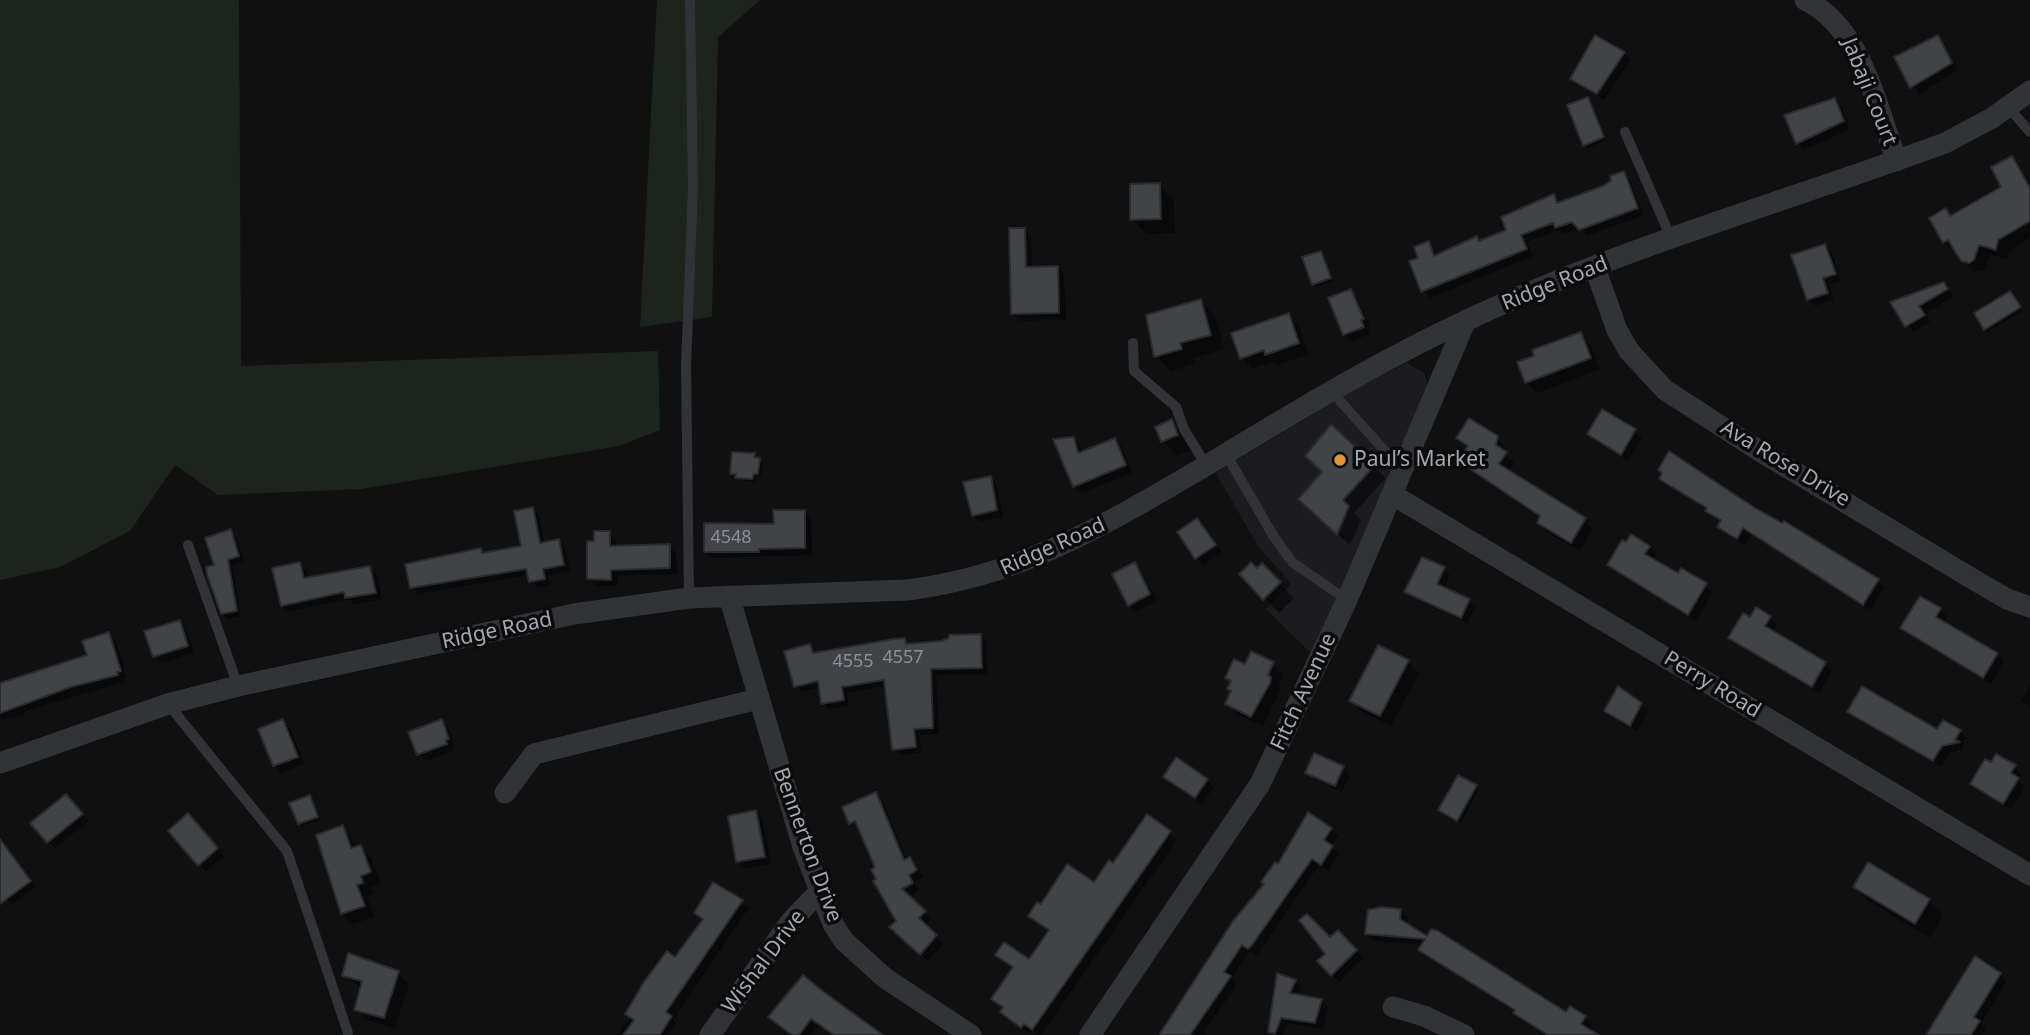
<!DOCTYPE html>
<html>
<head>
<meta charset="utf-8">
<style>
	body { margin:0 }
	canvas { display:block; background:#101011 }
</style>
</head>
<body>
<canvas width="2030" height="1035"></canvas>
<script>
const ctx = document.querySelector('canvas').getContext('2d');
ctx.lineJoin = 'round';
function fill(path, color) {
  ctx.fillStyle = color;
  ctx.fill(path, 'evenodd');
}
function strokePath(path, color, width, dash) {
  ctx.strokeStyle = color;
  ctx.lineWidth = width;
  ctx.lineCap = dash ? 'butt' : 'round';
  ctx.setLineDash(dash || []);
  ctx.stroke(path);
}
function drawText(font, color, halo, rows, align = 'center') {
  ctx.font = font + ' "Noto Sans",sans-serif';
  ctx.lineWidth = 7;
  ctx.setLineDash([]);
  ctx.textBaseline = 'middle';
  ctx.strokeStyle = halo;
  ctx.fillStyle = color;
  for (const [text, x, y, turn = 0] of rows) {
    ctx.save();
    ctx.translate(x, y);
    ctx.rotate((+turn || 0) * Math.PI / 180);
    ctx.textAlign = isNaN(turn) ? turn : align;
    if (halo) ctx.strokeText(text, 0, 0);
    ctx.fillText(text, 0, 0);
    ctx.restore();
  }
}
fill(new Path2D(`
	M1407 363 1424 373 1429 388 1313 655 1266 609 1291 584 1258 546 1216 473 1369 381Z`), '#1c1c1e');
fill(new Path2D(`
	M0 0H239L241 366 658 351 660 430 619 446 361 489 218 495 175 465 130 531 60 567 0 580Z
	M657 0H760L718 37 712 317 640 327Z`), '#1d241d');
fill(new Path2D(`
	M1937 37 1958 70 1919 94 1896 58Z
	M1624 53 1631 60 1604 100 1572 78Z
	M1587 99 1606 140 1588 148 1585 145Z
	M1835 100 1842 107 1850 129 1804 150 1797 143Z
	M2012 158 2030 182V238L2009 251 2007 260 1990 254 1985 270 1974 272 1944 242 1945 210 1952 217 2003 187Z
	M1623 173 1630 180 1644 215 1587 236 1580 228 1564 234 1559 230 1527 242 1533 256 1430 298 1423 291 1412 262 1421 259 1428 243 1438 257 1477 238 1480 242 1508 231 1554 196 1561 204 1604 188Z
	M1159 185 1174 200 1175 233 1147 234 1132 219Z
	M1024 229 1031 237 1032 268 1057 267 1064 274 1066 320 1020 321 1013 314Z
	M1825 246 1832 253 1841 281 1829 285 1834 300 1815 306 1808 299Z
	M1321 253 1333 281 1316 287 1313 284Z
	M1944 284 1953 297 1925 314 1930 322 1913 332 1893 303Z
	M1350 291 1357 298 1370 326 1367 327 1370 334 1352 341 1345 334Z
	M2013 296 2023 311 1988 332 1985 329Z
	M1200 301 1215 316 1225 349 1194 358 1195 364 1171 371 1156 356Z
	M1288 315 1299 326 1309 354 1278 365 1274 361 1252 369 1242 358Z
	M1580 334 1591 345 1600 369 1537 393 1526 382Z
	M1603 411 1642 438 1628 461 1589 434Z
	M1172 422 1186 436 1192 449 1177 456 1163 441Z
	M1458 437 1497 438 1505 447 1504 452 1514 462 1508 472 1593 528 1580 551 1547 532 1539 523 1541 518 1469 469 1461 461 1469 447Z
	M1074 438 1081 446 1082 453 1115 440 1122 447 1132 473 1082 493 1074 486Z
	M754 455 762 462 761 476H756L755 482 740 480 732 473Z
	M1374 466 1386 478 1354 513 1361 520 1350 545 1312 511Z
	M990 477 997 485 1003 517 980 522 973 515Z
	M1661 478 1877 581 1884 588 1870 610 1751 534 1744 545 1726 534 1719 527 1722 522 1708 510Z
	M533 509 539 516 545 544 559 541 565 548 570 571 548 576 550 585 537 588 529 575 419 594 412 587 480 550 484 554 523 547Z
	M804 512 811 519 812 555 712 558 705 551Z
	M1197 521 1222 552 1203 565 1196 558Z
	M230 531 236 537 244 561 232 565 241 616 228 619 222 613 216 567Z
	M609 533 616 540V548L669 546 676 553 677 574 618 576 617 586H596L589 578 596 543Z
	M1649 547 1656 554 1652 560 1678 576 1682 570 1713 592 1696 621 1609 565Z
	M299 564 306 571 308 579 370 568 377 575 382 600 354 604 348 599 289 612 282 605Z
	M1135 564 1156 597V601L1136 612 1129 605 1115 575Z
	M1262 566 1294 598 1279 613 1242 574 1257 570Z
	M1444 569 1450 575 1444 588 1475 607 1468 623 1412 598 1406 592Z
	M1940 609 1947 616 1943 623 2004 661 1991 684 1902 627Z
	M1770 618 1777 625 1772 632 1832 671 1819 693 1730 638 1750 619Z
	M179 622 186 629 194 653 161 663 154 656Z
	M109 634 116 642 127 678 123 679 124 682 25 711 23 715 0 719V686L89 656Z
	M980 636 986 642 987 674 936 675 939 734 920 735 921 753 901 755 894 749 887 686 847 693 849 706 829 709 823 703 821 687 802 692 795 686 810 646 817 654 904 640 910 645Z
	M1408 662 1419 673 1391 726 1363 712 1352 701Z
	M1272 664 1283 675 1278 686 1281 689 1263 726 1238 715 1227 704 1233 692 1232 683 1227 678 1245 667Z
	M2030 685V709L2021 700Z
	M1641 704 1648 711 1637 731 1606 711Z
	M1849 711 1938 732 1960 731 1967 738 1962 747 1964 749 1949 753 1941 767Z
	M283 721 290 728 304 764 281 773 274 765Z
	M441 721 448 728 455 746 452 747 453 751 426 761 419 754Z
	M2014 767 2021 774 2018 780 2025 786 2011 810 1972 783Z
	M1343 768 1350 775 1342 792 1314 779 1307 772Z
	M1165 777 1207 780 1214 787 1202 804Z
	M1476 787 1479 790 1461 823 1443 813Z
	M876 794 883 801 907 860 916 866 923 877 914 882 919 890 908 897 931 919 925 926 943 944 928 961 899 934 898 921 879 880 877 868 860 829 851 823Z
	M309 797 320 820 302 826 299 823Z
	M73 803 89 821 55 848 48 841Z
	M756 812 763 819 771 864 745 868 738 861Z
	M1147 816 1177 840 1041 1035 1032 1030 1029 1034 1009 1019 1002 1012 1004 1009 993 999 1014 969 997 955 1030 961 1050 931 1030 916 1041 907 1094 884 1113 866Z
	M195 823 224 856 206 871 199 864Z
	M342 828 353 838 357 848 360 847 371 858 381 883 371 887 373 894 367 896 374 917 353 924 342 913Z
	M1331 829 1338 836 1331 846 1339 854 1328 871 1319 865 1259 952 1256 955 1250 951 1231 979 1237 985 1203 1033 1206 1035H1157L1166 1023 1168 1025 1198 982 1195 979 1279 867Z
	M0 839 35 887 11 905 0 892Z
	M714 884 749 908 673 1020 676 1023 667 1035H617L704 921 696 913Z
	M1855 887 1929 901 1943 915 1930 938 1870 902Z
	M1401 911 1408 918 1407 925 1567 1014 1571 1008 1585 1018 1592 1025 1588 1031 1591 1035H1545L1522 1020 1516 1012 1427 957 1421 950 1424 945 1374 941 1367 934Z
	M1338 932 1363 958 1339 982 1320 961 1327 954 1330 940Z
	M398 973 409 984 395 1028 367 1020 356 1009 362 988 344 976Z
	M2000 974 2007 981 1981 1024 1986 1029 1982 1035H1928Z
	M803 977 879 1035H834L819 1024 811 1035H792L777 1024 770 1017Z
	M1295 981 1301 987 1298 996 1321 1000 1328 1007 1324 1029 1288 1023 1283 1035H1274L1270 1031Z`), '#0007');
const building = new Path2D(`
	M1595 35 1625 52 1597 94 1570 79Z
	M1938 35 1952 63 1910 88 1894 57Z
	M1588 97 1604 137 1583 146 1567 105Z
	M1835 98 1844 121 1796 144 1784 115Z
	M2012 156 2030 188V221L1998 240 1996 250 1979 245 1974 260 1969 263 1961 261 1948 240 1943 243 1929 218 1946 208 1950 216 2001 187 1991 167Z
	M1624 171 1638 208 1579 230 1572 222 1555 228 1553 223 1521 235 1527 249 1421 292 1409 261 1418 258 1414 247 1429 241 1434 256 1477 236 1479 241 1506 230 1501 217 1554 194 1557 203 1603 186 1611 181 1610 176Z
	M1160 183 1161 219 1130 220V184Z
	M1009 228H1025L1026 267 1058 266 1059 313 1011 314Z
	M1825 244 1836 274 1823 278 1828 293 1807 300 1791 255Z
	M1321 251 1331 278 1312 285 1302 257Z
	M1944 282 1948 289 1919 306 1925 315 1905 327 1890 302Z
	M1351 289 1364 319 1361 320 1364 327 1343 335 1328 298Z
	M2010 291 2021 307 1984 330 1974 313Z
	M1201 299 1211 335 1180 343 1182 349 1154 357 1146 315Z
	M1289 313 1299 343 1265 355 1264 350 1240 359 1231 333Z
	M1581 332 1591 358 1525 383 1517 362 1534 356 1532 350Z
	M1602 409 1636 429 1621 455 1587 434Z
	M1469 418 1498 436 1496 445 1507 452 1499 464 1586 518 1571 543 1537 523 1540 516 1458 461 1468 446 1456 438Z
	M1172 419 1178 435 1161 442 1155 427Z
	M1331 424 1375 465 1343 500 1349 506 1337 535 1298 499 1322 472 1305 456Z
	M1074 437 1078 453 1115 438 1126 465 1073 487 1053 439Z
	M1669 451 1755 508 1782 523 1784 521 1879 579 1863 605 1743 528 1737 539 1717 527 1721 520 1705 511 1707 508 1659 479 1662 473 1658 470Z
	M732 452 755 453 754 457 760 458 758 474H754L752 479 735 478 736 474H730Z
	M991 476 997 510 972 516 963 482Z
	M533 507 540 543 559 539 564 565 543 569 545 579 529 582 526 569 410 588 405 564 481 548 482 553 521 546 514 511Z
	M773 510H805V548L759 549V552H704V523L774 524Z
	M1197 518 1216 545 1195 559 1177 532Z
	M231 529 239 556 228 560 237 611 221 614 207 575 206 567 214 565 205 538Z
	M594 531H610V546L670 544V568L611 570V580L587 579V541H594Z
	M1631 534 1650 546 1645 554 1678 573 1681 568 1707 583 1688 615 1607 565 1622 540 1626 542Z
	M1422 557 1445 567 1437 584 1470 599 1461 618 1404 592Z
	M300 562 304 578 370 566 376 593 345 598 344 592 281 606 272 568Z
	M1135 562 1150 594 1128 606 1112 574Z
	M1251 562 1257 568 1262 563 1281 582 1263 600 1239 574Z
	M1920 596 1941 608 1936 617 1998 653 1983 678 1900 628Z
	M1756 607 1771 616 1765 626 1826 662 1812 687 1728 638 1743 613 1750 617Z
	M180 620 188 646 153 657 144 631Z
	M109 632 121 671 117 672 118 675 71 687 0 713V683L87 655 82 641Z
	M981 634 982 668 931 669 933 728 914 729 916 747 892 750 884 680 842 687 844 700 821 704 818 681 794 687 784 651 810 644 813 653 894 639 905 638 906 644 941 641 949 638V635Z
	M1378 645 1409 660 1380 716 1349 701Z
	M1251 651 1274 662 1268 675 1271 677 1270 683 1251 717 1225 704 1231 691 1227 689 1231 681 1225 678 1234 659 1245 664Z
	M1618 686 1642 703 1630 726 1604 711Z
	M1862 686 1937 729 1943 720 1961 730 1955 740 1960 742 1942 746 1933 761 1882 732 1847 712Z
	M283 719 298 757 273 766 258 729Z
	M442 719 449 739 446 740 447 744 417 755 408 732Z
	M1314 753 1344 766 1335 786 1305 773Z
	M1996 754 2016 765 2011 773 2019 778 2003 804 1970 784 1985 759 1991 762Z
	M1176 757 1208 779 1195 798 1163 777Z
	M1458 775 1477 785 1457 821 1438 810Z
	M876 792 904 860 910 857 917 870 909 875 913 883 902 889 926 911 919 918 937 935 920 955 889 927 896 921 873 881 876 879 871 870 875 867 855 821 849 824 842 807Z
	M66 794 83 814 47 843 30 823Z
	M310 795 318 817 298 824 289 803Z
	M756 810 765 857 736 862 728 816Z
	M1308 812 1332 828 1324 840 1333 846 1321 865 1312 859 1252 945 1248 949 1242 945 1224 972 1231 976 1190 1035H1159L1233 921 1264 884 1261 882 1275 862 1278 864Z
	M188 813 218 848 198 866 168 831Z
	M1147 814 1171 831 1032 1030 1024 1024 1021 1028 1000 1012 1003 1007 991 999 1013 967 995 955 1004 942 1029 959 1049 930 1028 916 1037 902 1041 904 1067 864 1094 882 1109 860 1113 863Z
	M343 825 351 848 361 845 371 872 361 876 363 883 357 885 365 906 341 914 316 835Z
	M0 839 31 881 0 904Z
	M1868 862 1930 899 1915 924 1853 887Z
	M713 882 743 900 666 1012 672 1016 660 1035H623L634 1020 625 1014 644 982 667 951 675 957 703 919 694 913Z
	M1381 907 1401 909 1400 919 1427 936 1431 929 1438 931 1566 1012 1570 1006 1586 1016 1581 1024 1599 1035H1548L1513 1013 1515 1010 1418 950 1425 939 1365 934 1368 910Z
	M1307 914 1330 937 1338 930 1357 950 1331 976 1317 961 1325 954 1299 920Z
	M348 953 399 971 384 1018 354 1010 362 981 342 976Z
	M1975 956 2001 973 1974 1017 1980 1021 1971 1035H1926Z
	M1277 973 1296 980 1290 993 1322 999 1315 1023 1281 1018 1275 1034 1268 1032Z
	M803 975 824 992 883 1035H834L811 1019 799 1035H792L768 1017Z`);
fill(building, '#414347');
strokePath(building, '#2a2b2d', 2);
strokePath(new Path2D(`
	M2009 108 2030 132
	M1625 132 1672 240
	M1133 343 1134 371 1176 407 1184 429 1206 465
	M1331 391 1403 471
	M1226 454 1274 537 1292 562 1347 600
	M188 545 238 686
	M689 598 686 366 693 188 690 0
	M168 704 287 851 348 1033`), '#313336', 10);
strokePath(new Path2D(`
	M1805 0C1862 27 1876 106 1897 161
	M1595 268 1617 330 1629 351 1665 390 1758 450 1966 575 2007 599 2030 607
	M1393 495 2030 875
	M729 596 803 847 833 924 844 941 885 978 971 1035
	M0 763 168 704 238 686 574 614 689 598 907 590C1024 576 1109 522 1209 464 1292 414 1375 363 1463 322 1617 249 1785 202 1945 143L1992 118 2030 91
	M505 793 534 754 758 699
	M1393 1007 1424 1016 1464 1035
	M710 1035 791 921 819 892
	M1090 1035 1260 784 1347 600 1466 320`), '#313336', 21);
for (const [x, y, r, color] of [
	[1340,460,7,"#e19538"]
]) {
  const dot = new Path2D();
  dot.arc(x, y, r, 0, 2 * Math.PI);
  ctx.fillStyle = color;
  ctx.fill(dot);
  strokePath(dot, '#0b0b0c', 2.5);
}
drawText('18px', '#8a9096', null, [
	["4548",731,538],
	["4557",903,658],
	["4555",853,662]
]);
drawText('21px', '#a2a9b1', '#0b0b0c', [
	["Jabaji Court",1869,92,68],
	["Ridge Road",1555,284,-22],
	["Ava Rose Drive",1785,464,31],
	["Ridge Road",1053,547,-24],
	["Ridge Road",497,631,-12],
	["Perry Road",1712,685,31],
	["Fitch Avenue",1304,692,-65],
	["Bennerton Drive",807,845,70],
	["Wishal Drive",764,962,-53]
]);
drawText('21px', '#a2a9b1', '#0b0b0c', [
	["Paul’s Market",1354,460]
], 'left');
</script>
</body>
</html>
